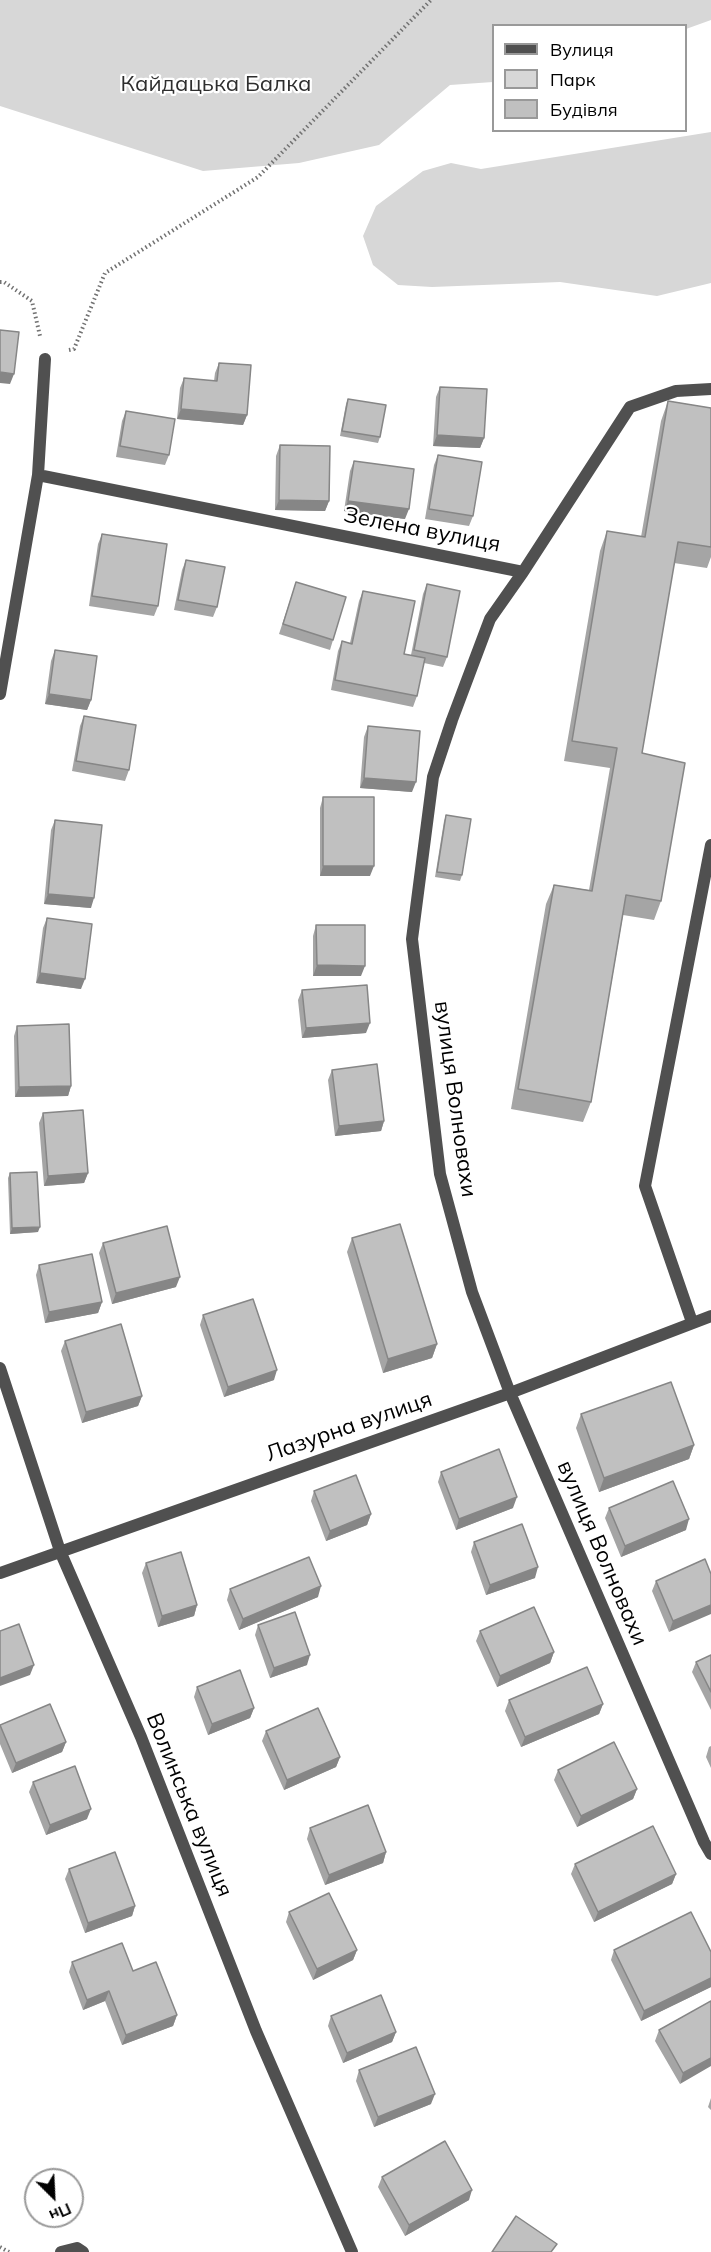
<!DOCTYPE html>
<html>
<head>
<meta charset="utf-8">
<style>
	body { margin:0 }
	#map { position:relative; width:711px; height:2252px; overflow:hidden; background:#fff; font-family:Mulish,sans-serif }
	canvas { display:block }
	.legend { position:absolute; left:492px; top:24px; width:195px; height:108px; box-sizing:border-box; background:#fff; border:2px solid #999; margin:0; padding:8px 10px; list-style:none; font-size:18px; color:#000 }
	.legend li { display:flex; align-items:center; gap:12px; height:30px }
	.legend b { width:30px; border:2px solid #999 }
	.north { position:absolute; left:24px; top:2168px; width:60px; height:60px; box-sizing:border-box; background:#fff; border:2px solid #999; border-radius:50%; rotate:156deg; font-size:16px; font-weight:700; line-height:24px; text-align:center; color:#000 }
	.north::after { content:''; display:block; margin:auto; width:21px; height:27px; background:#000; clip-path:polygon(50% 0,100% 100%,50% 72%,0 100%) }
</style>
</head>
<body>
<div id="map">
<canvas width="711" height="2252"></canvas>
<ul class="legend">
<li><b style="height:8px;background:#505050"></b>Вулиця</li>
<li><b style="height:16px;background:#d7d7d7"></b>Парк</li>
<li><b style="height:16px;background:#c0c0c0"></b>Будівля</li>
</ul>
<div class="north">Пн</div>
</div>
<script>
const ctx = document.querySelector('canvas').getContext('2d');
ctx.lineJoin = 'round';
function fill(path, color) {
  ctx.fillStyle = color;
  ctx.fill(path, 'evenodd');
}
function strokePath(path, color, width, dash) {
  ctx.strokeStyle = color;
  ctx.lineWidth = width;
  ctx.lineCap = dash ? 'butt' : 'round';
  ctx.setLineDash(dash || []);
  ctx.stroke(path);
}
function drawText(font, color, halo, rows, align = 'center') {
  ctx.font = font + ' Mulish,sans-serif';
  ctx.lineWidth = 4.5;
  ctx.setLineDash([]);
  ctx.textBaseline = 'middle';
  ctx.strokeStyle = halo;
  ctx.fillStyle = color;
  for (const [text, x, y, turn = 0] of rows) {
    ctx.save();
    ctx.translate(x, y);
    ctx.rotate((+turn || 0) * Math.PI / 180);
    ctx.textAlign = isNaN(turn) ? turn : align;
    if (halo) ctx.strokeText(text, 0, 0);
    ctx.fillText(text, 0, 0);
    ctx.restore();
  }
}
fill(new Path2D(`
	M0 0H711V20L686 29V26H494L493 82 450 85 379 145 299 163 203 171 0 106Z
	M711 132V283L657 296 560 282 432 287 398 285 373 265 363 236 376 206 423 171 451 163 481 169Z`), '#d7d7d7');
strokePath(new Path2D(`
	M0 282H4L32 301 40 336
	M69 350 74 349 105 273 258 177 431 0
	M0 2247 9 2252`), '#727272', 4, [1.5, 3]);
strokePath(new Path2D(`
	M692 1322 645 1186 711 845`), '#505050', 12);
strokePath(new Path2D(`
	M38 475 523 572 630 407 676 391 711 389
	M523 572 490 619 452 720 433 777 412 939 440 1174 472 1292 510 1393 704 1842 711 1854
	M0 694 38 475 45 359
	M0 1368 60 1551 141 1737 256 2031 352 2252
	M0 1573 510 1393 711 1316
	M61 2252 77 2248 83 2252`), '#505050', 12);
fill(new Path2D(`
	M219 363 247 415 243 425 177 419 180 388 184 378 214 381 215 373Z
	M440 387 484 438 480 448 433 446 436 397Z
	M348 399 380 437 378 443 340 436 346 404Z
	M668 401 711 408V557L707 568 674 563 642 753 661 901 654 920 623 915 591 1102 583 1122 511 1109 546 904 554 885 589 890 610 768 564 761 600 551 607 531 641 537 661 421Z
	M126 411 169 455 165 465 116 457 122 421Z
	M280 445 329 501 325 511 275 510 276 456Z
	M438 455 473 516 469 526 425 519 434 465Z
	M354 461 405 519 344 511 350 471Z
	M102 534 158 606 154 616 89 606 98 544Z
	M186 560 217 607 213 617 174 610 182 570Z
	M296 582 333 640 330 650 279 634Z
	M427 584 447 657 443 667 424 663 417 696 413 707 331 690 338 651 342 641 350 643 359 601 363 591 404 654 411 655 423 594Z
	M55 650 91 700 87 710 45 704 51 661Z
	M84 716 129 770 125 781 72 771 80 726Z
	M368 726 412 792 360 788 364 737Z
	M323 797 370 876H320V808Z
	M446 815 462 875 460 881 435 877 444 821Z
	M55 820 91 908 44 904 51 830Z
	M47 918 81 989 36 983 43 928Z
	M316 925 361 976H313V936Z
	M302 990 366 1033 302 1038 298 1000Z
	M17 1026 71 1086 68 1096 15 1097 14 1036Z
	M332 1070 384 1121 381 1131 335 1136 328 1080Z
	M43 1113 88 1173 84 1183 44 1186 39 1123Z
	M10 1173 38 1232 10 1234 8 1178Z
	M352 1238 437 1344 432 1358 383 1373 347 1252Z
	M103 1243 176 1287 112 1304 99 1253Z
	M39 1265 102 1302 98 1313 45 1323 36 1275Z
	M203 1315 274 1380 224 1397 200 1325Z
	M65 1341 142 1396 138 1406 82 1423 61 1351Z
	M581 1414 694 1445 689 1459 599 1492 576 1428Z
	M441 1472 513 1508 456 1530 438 1482Z
	M314 1491 371 1514 367 1525 326 1541 311 1501Z
	M609 1508 686 1530 621 1557 605 1518Z
	M474 1542 535 1578 486 1595 471 1552Z
	M705 1559 669 1632 652 1591 656 1581Z
	M146 1563 197 1605 194 1616 158 1627 142 1573Z
	M230 1589 318 1597 239 1630 227 1600Z
	M258 1625 307 1665 270 1678 255 1635Z
	M480 1631 554 1652 550 1663 497 1687 476 1641Z
	M711 1655V1710L692 1672 696 1662Z
	M197 1687 254 1708 250 1718 208 1735 194 1697Z
	M509 1700 603 1704 599 1714 521 1747 505 1711Z
	M0 1725 66 1742 62 1752 12 1773 0 1744Z
	M266 1731 340 1757 336 1767 284 1790 262 1741Z
	M711 1746V1768L706 1757 709 1747Z
	M558 1770 637 1789 633 1799 577 1827 554 1780Z
	M33 1782 87 1819 46 1835 29 1792Z
	M310 1828 386 1852 383 1863 325 1885 307 1839Z
	M575 1864 676 1874 672 1884 594 1922 571 1874Z
	M69 1869 135 1906 132 1916 85 1933 65 1879Z
	M289 1912 357 1950 353 1960 313 1980 286 1922Z
	M614 1950 711 1952V1987L641 2021 611 1960Z
	M72 1962 133 1971 177 2015 173 2026 122 2045 105 2001 83 2010 69 1972Z
	M711 2001 680 2084 655 2041 659 2030Z
	M331 2016 396 2032 392 2042 343 2063 328 2026Z
	M359 2070 431 2104 374 2127 356 2081Z
	M711 2098V2110L708 2107Z
	M382 2177 469 2200 405 2236 378 2187Z`), '#a5a5a5');
fill(new Path2D(`
	M0 372 14 374 10 384 0 383Z
	M181 409 247 415 243 425 177 419Z
	M437 435 484 438 480 448 433 446Z
	M279 500 329 501 325 511 275 510Z
	M348 501 409 509 405 519 344 511Z
	M49 694 91 700 87 710 45 704Z
	M364 778 416 782 412 792 360 788Z
	M323 866H374L370 876H320Z
	M48 894 94 898 91 908 44 904Z
	M317 965 365 966 361 976H313Z
	M40 973 85 979 81 989 36 983Z
	M370 1023 366 1033 302 1038 306 1028Z
	M71 1086 68 1096 15 1097 19 1087Z
	M384 1121 381 1131 335 1136 339 1126Z
	M88 1173 84 1183 44 1186 48 1176Z
	M40 1227 38 1232 10 1234 12 1228Z
	M180 1277 176 1287 112 1304 116 1293Z
	M102 1302 98 1313 45 1323 49 1312Z
	M437 1344 432 1358 383 1373 388 1359Z
	M277 1370 274 1380 224 1397 228 1387Z
	M142 1396 138 1406 82 1423 86 1412Z
	M694 1445 689 1459 599 1492 604 1478Z
	M517 1497 513 1508 456 1530 459 1519Z
	M371 1514 367 1525 326 1541 330 1531Z
	M689 1519 686 1530 621 1557 625 1546Z
	M538 1567 535 1578 486 1595 490 1585Z
	M321 1586 318 1597 239 1630 243 1619Z
	M197 1605 194 1616 158 1627 162 1616Z
	M711 1605V1614L669 1632 673 1621Z
	M554 1652 550 1663 497 1687 500 1676Z
	M310 1655 307 1665 270 1678 274 1668Z
	M34 1665 30 1675 0 1686V1678Z
	M603 1704 599 1714 521 1747 525 1737Z
	M254 1708 250 1718 208 1735 212 1724Z
	M66 1742 62 1752 12 1773 16 1763Z
	M340 1757 336 1767 284 1790 287 1780Z
	M637 1789 633 1799 577 1827 581 1816Z
	M91 1809 87 1819 46 1835 50 1825Z
	M386 1852 383 1863 325 1885 329 1875Z
	M676 1874 672 1884 594 1922 598 1912Z
	M135 1906 132 1916 85 1933 88 1923Z
	M357 1950 353 1960 313 1980 317 1969Z
	M711 1978V1987L641 2021 644 2011Z
	M109 1991 105 2001 83 2010 87 2000Z
	M177 2015 173 2026 122 2045 126 2035Z
	M396 2032 392 2042 343 2063 347 2053Z
	M711 2058V2066L680 2084 683 2073Z
	M435 2094 431 2104 374 2127 378 2117Z
	M472 2190 469 2200 405 2236 409 2225Z`), '#868686');
const building = new Path2D(`
	M0 330 19 332 14 374 0 372Z
	M219 363 251 365 247 415 181 409 184 378 217 381Z
	M440 387 487 389 484 438 437 435Z
	M348 399 386 405 380 437 342 431Z
	M668 401 711 408V547L678 542 642 753 685 763 661 901 626 895 591 1102 518 1089 554 885 592 891 617 748 572 741 607 531 645 537Z
	M126 411 175 419 169 455 120 446Z
	M280 445 330 446 329 501 279 500Z
	M438 455 482 462 473 516 429 509Z
	M354 461 414 469 409 509 348 501Z
	M102 534 167 544 158 606 92 596Z
	M186 560 225 567 217 607 178 600Z
	M296 582 346 597 333 640 283 624Z
	M427 584 460 591 447 657 414 650Z
	M363 591 415 601 404 654 425 658 417 696 335 680 342 641 352 644Z
	M55 650 97 656 91 700 49 694Z
	M84 716 136 725 129 770 76 761Z
	M368 726 420 731 416 782 364 778Z
	M323 797H374V866H323Z
	M446 815 471 819 462 875 437 872Z
	M55 820 102 825 94 898 48 894Z
	M47 918 92 924 85 979 40 973Z
	M316 925H365V966L317 965Z
	M367 985 370 1023 306 1028 302 990Z
	M69 1024 71 1086 19 1087 17 1026Z
	M377 1064 384 1121 339 1126 332 1070Z
	M83 1110 88 1173 48 1176 43 1113Z
	M37 1172 40 1227 12 1228 10 1173Z
	M400 1224 437 1344 388 1359 352 1238Z
	M167 1226 180 1277 116 1293 103 1243Z
	M92 1254 102 1302 49 1312 39 1265Z
	M253 1299 277 1370 228 1387 203 1315Z
	M121 1324 142 1396 86 1412 65 1341Z
	M671 1382 694 1445 604 1478 581 1414Z
	M499 1449 517 1497 459 1519 441 1472Z
	M356 1475 371 1514 330 1531 314 1491Z
	M673 1481 689 1519 625 1546 609 1508Z
	M522 1524 538 1567 490 1585 474 1542Z
	M181 1552 197 1605 162 1616 146 1563Z
	M309 1557 321 1586 243 1619 230 1589Z
	M705 1559 711 1574V1605L673 1621 656 1581Z
	M534 1607 554 1652 500 1676 480 1631Z
	M295 1612 310 1655 274 1668 258 1625Z
	M19 1624 34 1665 0 1678V1631Z
	M711 1655V1692L696 1662Z
	M587 1667 603 1704 525 1737 509 1700Z
	M240 1670 254 1708 212 1724 197 1687Z
	M50 1704 66 1742 16 1763 0 1725Z
	M318 1708 340 1757 287 1780 266 1731Z
	M614 1742 637 1789 581 1816 558 1770Z
	M75 1766 91 1809 50 1825 33 1782Z
	M368 1805 386 1852 329 1875 310 1828Z
	M653 1826 676 1874 598 1912 575 1864Z
	M115 1852 135 1906 88 1923 69 1869Z
	M329 1893 357 1950 317 1969 289 1912Z
	M691 1912 711 1952V1978L644 2011 614 1950Z
	M122 1943 133 1971 156 1962 177 2015 126 2035 109 1991 87 2000 72 1962Z
	M381 1995 396 2032 347 2053 331 2016Z
	M711 2001V2058L683 2073 659 2030Z
	M416 2047 435 2094 378 2117 359 2070Z
	M445 2141 472 2190 409 2225 382 2177Z
	M516 2216 557 2244 551 2252H492Z`);
fill(building, '#c0c0c0');
strokePath(building, '#868686', 1.5);
drawText('22px', '#2e2e2e', '#fff', [
	["Кайдацька Балка",216,84]
]);
drawText('22px', '#000', '#fff', [
	["Зелена вулиця",422,530,11],
	["вулиця Волновахи",455,1099,82],
	["Лазурна вулиця",349,1427,-19],
	["вулиця Волновахи",602,1553,67],
	["Волинська вулиця",189,1805,68]
]);
</script>
</body>
</html>
